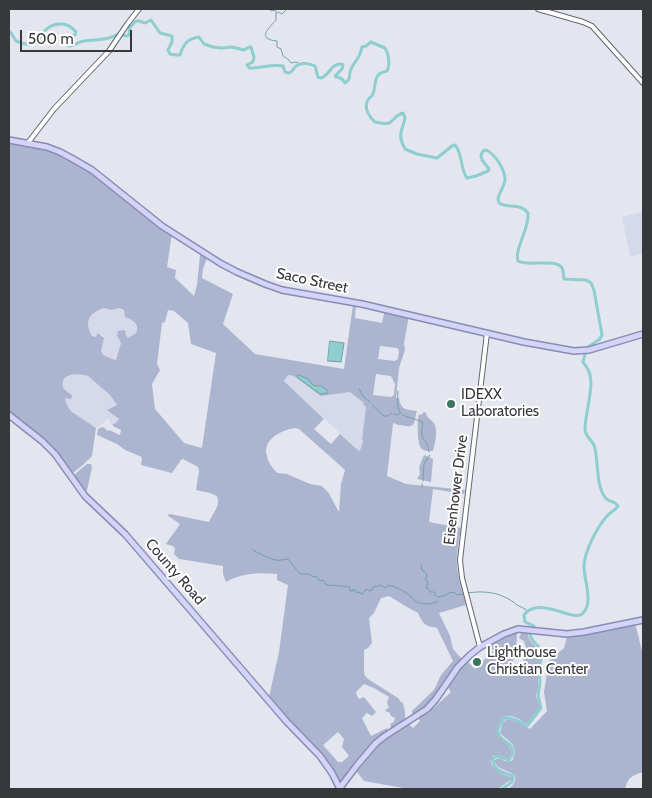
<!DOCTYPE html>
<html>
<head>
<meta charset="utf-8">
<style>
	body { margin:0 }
	#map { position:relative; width:652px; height:798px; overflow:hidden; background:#e3e6ee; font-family:Cabin,sans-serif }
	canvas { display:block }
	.frame { position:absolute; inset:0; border:10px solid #37383c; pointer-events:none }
	.scale { position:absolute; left:20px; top:30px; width:112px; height:22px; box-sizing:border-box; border:2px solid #37383c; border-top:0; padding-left:6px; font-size:15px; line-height:18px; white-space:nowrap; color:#37383c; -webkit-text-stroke:4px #fff; paint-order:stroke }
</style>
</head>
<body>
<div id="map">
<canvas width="652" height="798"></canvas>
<div class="frame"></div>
<div class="scale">500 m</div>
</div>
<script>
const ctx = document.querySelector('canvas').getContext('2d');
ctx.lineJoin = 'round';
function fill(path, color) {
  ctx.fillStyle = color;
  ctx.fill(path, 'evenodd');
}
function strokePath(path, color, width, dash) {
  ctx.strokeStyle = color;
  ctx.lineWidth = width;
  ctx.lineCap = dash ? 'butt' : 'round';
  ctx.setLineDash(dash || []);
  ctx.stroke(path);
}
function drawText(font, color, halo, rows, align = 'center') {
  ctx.font = font + ' Cabin,sans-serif';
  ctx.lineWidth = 4;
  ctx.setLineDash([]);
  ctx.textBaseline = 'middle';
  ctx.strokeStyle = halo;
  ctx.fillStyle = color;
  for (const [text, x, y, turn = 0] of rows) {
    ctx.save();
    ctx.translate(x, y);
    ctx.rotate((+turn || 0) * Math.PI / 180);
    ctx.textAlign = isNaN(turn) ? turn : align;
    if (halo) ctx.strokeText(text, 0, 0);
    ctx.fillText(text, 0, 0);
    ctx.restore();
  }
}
fill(new Path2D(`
	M643 212V254L630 257 622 217Z
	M105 308 109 310H113L118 308 124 310 125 317 134 321 137 326 136 333 128 338 126 336 125 330 118 331 117 337 121 343 116 360H114L103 355 101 352 104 336 98 333H97L96 337 92 336 88 326 90 315 93 313Z
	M82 373 88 376 110 395 116 402 117 405 108 410 119 419 116 423 113 424V426L111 425 110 420 107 419 100 426 96 428 76 415 68 407 66 399 64 396 63 382 67 377 72 374Z
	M288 375 294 376 321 396 348 392H351L364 403 363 404 366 407 362 440 363 441 362 446 359 451 284 381Z`), '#d5d9e9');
fill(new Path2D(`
	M9 143 53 151 80 164 172 234 167 267 176 270 175 278 194 296 197 285 200 255 202 254 207 258 203 269 202 278 233 294 223 324 255 354 344 369 353 305 356 306 355 318 382 323 385 309 409 315 404 343 405 350 399 368 396 398H399C401 411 406 409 417 411 414 418 417 428 406 426 404 426 401 425 398 425L394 423 393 424 387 476 406 484 465 490 464 494 433 489 429 522 461 528C459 540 456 553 457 565 458 579 463 592 466 605L439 613 450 636 453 649 462 659C457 664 452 670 449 675 438 691 431 705 414 714L412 713V711L434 690 441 675 453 661 437 628C425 626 423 624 418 613 408 608 399 602 389 596L381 598 374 613 369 618 372 643 368 648 364 650V672L365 676 368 679 398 698 401 702 403 703 405 712V721L391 729 390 728 391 726 390 724 394 722 395 718 391 716 389 712H387L385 710 389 708 387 703 389 697 374 688 364 684 356 692 357 696 359 699 364 697 376 712 372 716 367 713 362 718 371 736 387 728 388 731 377 739 363 753 341 784 338 783 327 761 317 751 269 697 279 652 288 585 277 580V574C261 572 240 573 226 582L223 574V566L179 559 174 554 175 548 173 546 166 544C170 537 176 531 180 524L167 515 170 514 209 522C213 512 221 506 217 496L210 493 196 490 199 471 198 467 183 459 181 460 172 473 141 465 142 457 125 450 117 444 97 435 98 429 102 427 106 429V430L108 431 109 430 120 435 121 430 113 426V424L116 423 119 419 107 410 117 405 110 395 88 376C80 373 60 372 63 387 64 390 69 393 72 395L71 399 65 398 68 407 72 412 96 428 92 456 84 464 73 473H71L61 459 9 413ZM104 308 111 310 119 308 124 310 125 317C133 320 140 324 136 333L128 338 126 336 125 330 118 331 117 336 121 343 116 360H115L103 355 101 351 104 338 98 333 97 334 96 337 92 336C84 321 89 313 104 308ZM168 310 174 311 188 323 191 344 216 353 202 448 184 443 155 409 152 384 160 370 157 364 162 323 165 322ZM380 346 397 348 399 351 398 359 395 361 378 359ZM376 374 391 376 395 384 394 395 391 397 373 395ZM288 375 294 376 321 396 350 392 364 403 363 404 366 407 362 440 363 441 361 448 359 451 340 434 331 444 314 429 324 419 284 381ZM295 428 299 429 345 470 341 484 339 512 328 492 322 486 310 484 287 474 277 473C273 468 268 463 267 456 262 440 281 430 295 428ZM338 732 344 739 342 747 349 756 342 762H338L323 745Z
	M424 412 426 413C428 420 430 418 433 422 439 429 435 442 433 451 429 451 424 452 421 448 417 443 417 420 419 414L421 415Z
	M424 455 433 459 431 482 417 479 420 474 419 467Z
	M87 464H91L92 468 87 490 86 492H84L73 477 75 474Z
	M635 623 643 655V772C633 775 627 778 625 789H507C513 787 516 781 515 775L498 767 494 761 496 759C503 758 503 763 512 761 520 745 509 742 500 733L502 724 506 719C514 720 525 724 530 729L547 711 544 692 549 661 564 648 567 637Z
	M522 631 528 632C527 642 537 646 542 653L538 668 540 675 538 679V687L536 696 540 707 529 723H524C519 718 512 715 505 716L498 727V735C504 742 519 751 507 759L502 756 494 755 493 756 491 763C496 772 502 775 512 777L513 779 511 781H509L498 789H409L364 781 357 772 376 746 383 741 409 724 413 728 420 721 418 718 426 713H428L451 692 447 686 466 660 475 669 493 651 490 645 505 636 517 632C517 644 515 655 512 666L515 670 524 664 523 657 527 651 524 641 519 638Z`), '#acb5cf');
const water = new Path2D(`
	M330 341 344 343 341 362 328 361Z
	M299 375 308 379 313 385 316 386H321L328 391V393L320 394 298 378 297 376Z`);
fill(water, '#8ecdd0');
strokePath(water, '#74a0a4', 1);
strokePath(new Path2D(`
	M269 9 271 11 275 10 276 12
	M287 9 282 14 278 12 276 13V20C269 28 256 39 277 41V47L281 49 283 56 289 60 291 63 296 62 300 64
	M359 389 363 396 370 402
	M398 391C396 416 400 415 421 421L423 423C418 442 428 438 429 452
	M372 405 384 416H388L392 413
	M394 414 397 415 400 413
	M423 481 424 464 430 455
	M422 487V484
	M253 550C256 552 272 560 276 560 280 561 284 559 288 559L300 574H309L311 576 317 577 319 580 324 581 326 585 343 586 346 587 348 586 350 587V591H353L354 589 356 592 361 593 362 595 366 589 370 591 372 590 374 586 377 587 379 585 386 588 388 585C397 587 409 593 416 602H417C423 605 431 604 437 602V601
	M421 564 422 570 426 573 427 576 425 580 428 582 426 588H428L430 592H434L435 593V596
	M468 593C486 590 503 593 517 605 521 607 524 608 528 611
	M437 597 444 596 449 593 454 592 457 595 464 594`), '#74a0a4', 1);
strokePath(new Path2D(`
	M9 31 11 33 16 41C21 43 31 46 35 43 36 43 40 38 40 37 46 28 52 23 63 24 69 25 72 27 76 32L75 35 67 38 65 41 66 44C67 44 68 46 69 46 73 47 79 41 84 41 96 39 108 41 118 34
	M122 35 127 36 129 35 130 27 136 21H139L145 23 151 20 160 33 172 36V42L168 50 170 54 176 55H180C184 43 187 39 199 37L204 44 213 47 221 48 232 47 244 50 249 47H251L254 57 253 62 247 65 249 68C261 68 272 64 283 66L285 72C286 72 288 73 289 73 293 72 292 70 295 67 300 62 309 63 315 66L318 77 321 78C330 75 331 63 342 64L343 65 342 69 335 76 342 79 345 83C352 78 348 76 351 69 355 60 360 59 362 47L366 46 371 42 385 48C389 54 390 65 387 71 372 74 377 83 373 94 369 101 372 94 368 100 363 108 370 118 375 122 379 123 385 124 389 123 394 121 395 115 403 113L405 118C402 132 397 134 405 149L417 154 437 158 452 146 455 145C463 154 460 169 467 178L476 176 488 171 489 169 482 160 481 155 483 151 486 150C495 154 505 169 505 180 504 187 499 193 498 199L499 203C508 209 520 202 528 213 530 228 514 249 518 261 528 267 556 258 562 268 564 271 563 276 564 279L586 280 591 283 594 290 602 335 600 339 588 347
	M502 789 512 782 513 776C504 773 493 771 493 759L496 756 509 760C521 744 502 744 498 733 497 728 501 722 504 718 513 716 519 723 528 725L541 708 538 695 540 682 539 667 543 653C540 645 531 643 530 634L534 626 525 622 524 615C539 595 572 622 582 614 595 603 583 579 584 565 585 551 597 527 607 516 610 512 615 511 618 506L615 503C614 502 609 501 608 500 595 491 599 459 594 445 591 439 585 436 585 429 585 414 595 384 589 372 588 368 585 365 583 362L585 354`), '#8ecdd0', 3);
const minor = new Path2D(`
	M538 9 583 22 592 26 643 83
	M27 144 54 109 109 51 128 23 139 9
	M480 647 462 578 460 560 487 333`);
const major = new Path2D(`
	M9 140 47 147 60 152 73 159 92 170 162 226 220 263 237 272 265 284 282 290 362 304 524 342 574 351 589 350 643 334
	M9 415 42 441 55 454 85 496 125 534 287 722 320 756 332 773 340 789
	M339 789 358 764 376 743 385 736 427 709 436 699 458 667 470 655 480 647 504 634 518 629 567 634 584 632 643 620`);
strokePath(minor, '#63666d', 6);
strokePath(major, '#8a8bb3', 8);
strokePath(minor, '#fff', 4);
strokePath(major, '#d4d4f8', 5);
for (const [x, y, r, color] of [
	[451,404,5,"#3b7660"],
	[477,662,5,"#3b7660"]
]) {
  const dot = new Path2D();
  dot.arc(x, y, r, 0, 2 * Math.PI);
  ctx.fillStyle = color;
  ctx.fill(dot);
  strokePath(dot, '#fff', 2);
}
drawText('15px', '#37383c', '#fff', [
	["Saco Street",312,281,12],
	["Eisenhower Drive",456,490,-83],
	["County Road",175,572,49]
]);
drawText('15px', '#37383c', '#fff', [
	["IDEXX",461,395],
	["Laboratories",461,412],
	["Lighthouse",487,653],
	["Christian Center",487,670]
], 'left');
</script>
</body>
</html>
